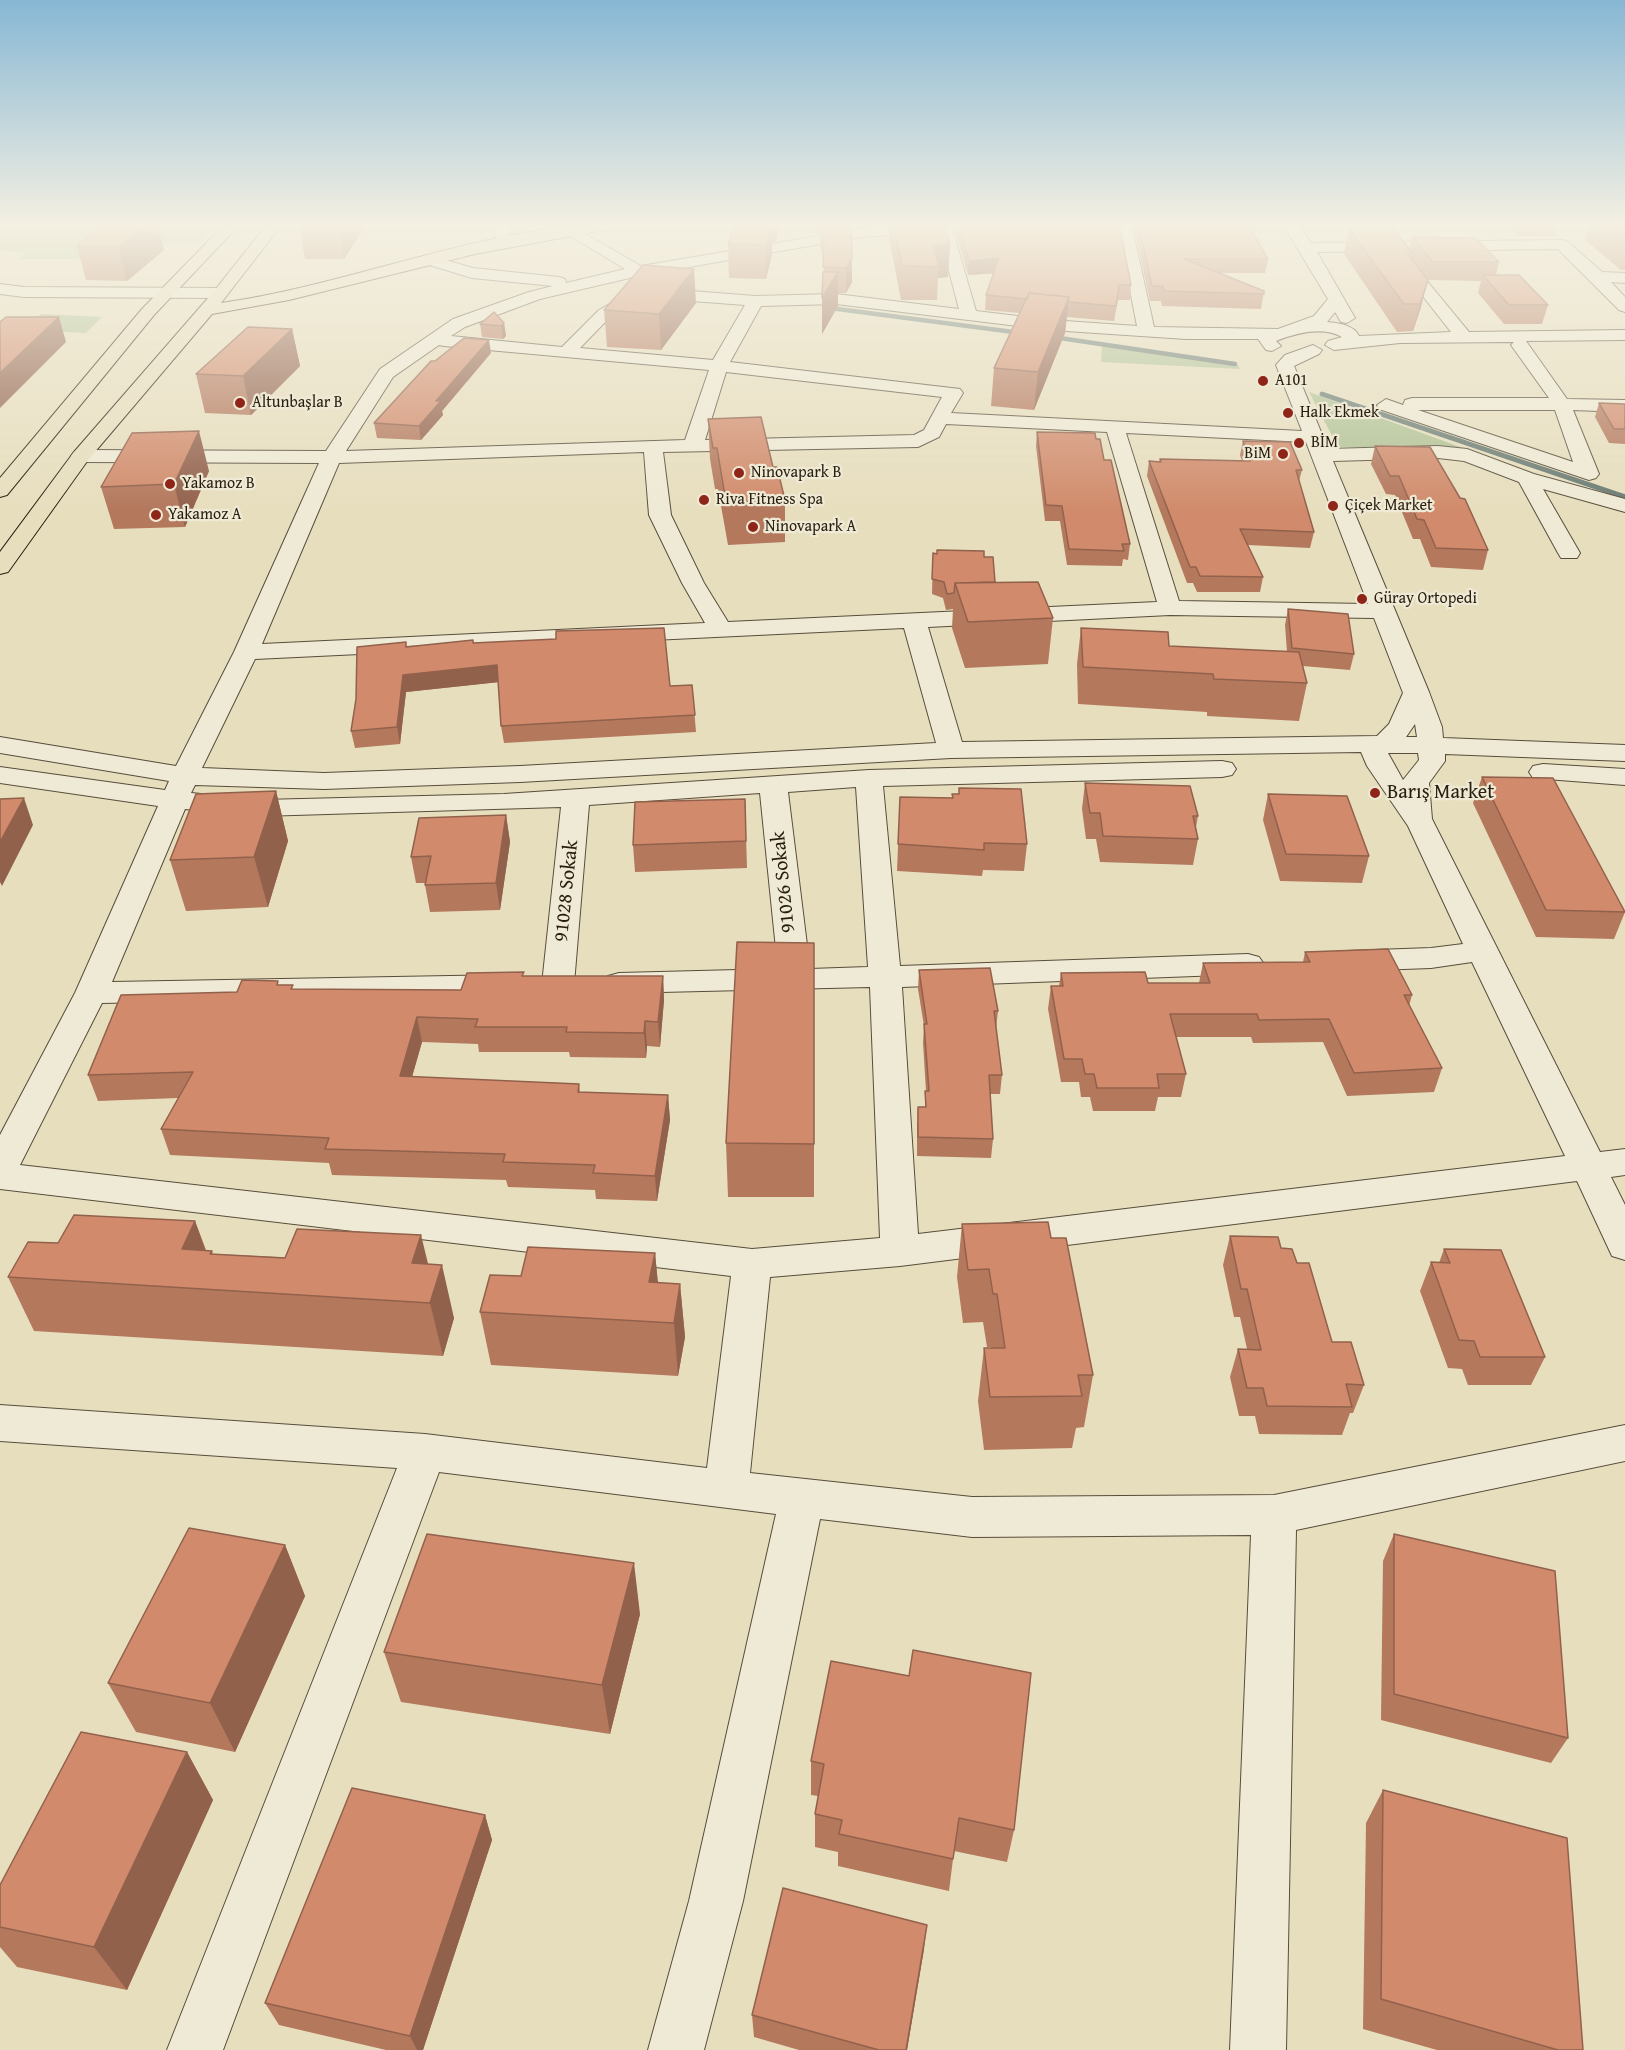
<!DOCTYPE html>
<html>
<head>
<meta charset="utf-8">
<style>
	body { margin:0 }
	canvas { display:block; background:#e7debe }
</style>
</head>
<body>
<canvas width="1625" height="2050"></canvas>
<script>
const ctx = document.querySelector('canvas').getContext('2d');
ctx.lineJoin = 'round';
function fill(path, color) {
  ctx.fillStyle = color;
  ctx.fill(path, 'evenodd');
}
function strokePath(path, color, width, dash) {
  ctx.strokeStyle = color;
  ctx.lineWidth = width;
  ctx.lineCap = dash ? 'butt' : 'round';
  ctx.setLineDash(dash || []);
  ctx.stroke(path);
}
function drawText(font, color, halo, rows, align = 'center') {
  ctx.font = font + ' "Gentium Book Plus",serif';
  ctx.lineWidth = 4.5;
  ctx.setLineDash([]);
  ctx.textBaseline = 'middle';
  ctx.strokeStyle = halo;
  ctx.fillStyle = color;
  for (const [text, x, y, turn = 0] of rows) {
    ctx.save();
    ctx.translate(x, y);
    ctx.rotate((+turn || 0) * Math.PI / 180);
    ctx.textAlign = isNaN(turn) ? turn : align;
    if (halo) ctx.strokeText(text, 0, 0);
    ctx.fillText(text, 0, 0);
    ctx.restore();
  }
}
fill(new Path2D(`
	M0 223 219 225 197 244 101 241 81 259H20L25 253 0 250Z
	M41 314 102 317 86 333 47 331 31 322Z
	M1102 346 1201 357 1238 365 1240 369 1101 362Z
	M1309 392 1466 449 1338 447Z`), '#b1c295');
strokePath(new Path2D(`
	M830 308 1021 333
	M1053 337 1235 364`), '#6b7c74', 4.5);
strokePath(new Path2D(`
	M1322 394 1625 497`), '#6b7c74', 5);
const minor = new Path2D(`
	M499 223H513L506 239 501 240 494 236Z
	M918 223 945 224 952 228 976 311 1051 320 1137 326 1117 223H1131L1154 327 1278 329 1314 316 1328 299 1282 223H1297L1311 243 1562 240 1567 241 1602 272 1625 273V283L1611 282 1625 297V312L1619 310 1558 249 1402 251 1469 332 1625 330V340L1526 341 1567 399 1625 400V412L1573 410 1599 474 1596 478 1589 480 1379 409 1377 405 1386 399 1403 405 1405 400 1412 398H1549L1511 345 1514 342 1400 343 1334 350 1325 345 1328 341 1342 337C1322 326 1296 333 1276 341L1281 346 1272 351 1266 350 1258 339H1186L1051 330 836 304 761 306 730 362 960 389 963 393 951 413 1302 431 1276 365 1285 355 1313 345 1322 350 1319 354 1294 366 1328 449 1438 446 1467 449 1534 474 1625 499V512L1543 489 1580 553 1577 558H1561L1558 553 1519 482 1464 461 1438 458 1333 461 1429 692 1442 727 1443 738 1625 745V761L1445 754V761L1429 783 1432 819 1600 1152 1625 1149V1175L1611 1177 1625 1205V1260L1612 1256 1577 1181 900 1266 770 1277 750 1473 972 1497 1274 1495 1625 1425V1461L1296 1530 1286 2050H1230L1251 1535 972 1537 820 1519 743 1901 704 2050H648L689 1901 776 1514 439 1472 223 2050H167L397 1468 0 1441V1405L425 1434 707 1468 731 1276 0 1189V1135L75 993 158 806 0 783V767L165 790 169 781 0 753V737L176 766 234 652 319 463 81 462 74 460 71 456 74 452 81 450 326 451 380 369 453 319 529 292 553 286 472 278 423 263 420 260 423 257 428 255 473 268 559 277 565 279 566 283 625 269 566 233 564 230 566 227 571 226 641 266 860 229 919 225ZM939 233 959 309 836 294 755 296 640 287 599 310 562 347 451 336 465 327 540 299 638 276 860 237ZM1391 251 1392 257 1451 332 1359 336C1354 325 1338 323 1327 322L1335 312 1341 322 1347 323 1355 318 1317 252ZM646 295 652 298 745 305 713 360 580 348 611 316ZM439 345 444 346 709 370 685 440 346 451 393 377ZM726 372 942 397 924 430 914 435 705 440ZM1418 410H1555L1573 462ZM946 424 1107 432 1157 602 728 622 704 583 671 515 663 452 918 447 939 437ZM1126 433 1306 442 1368 604 1179 601ZM644 452 649 515 682 583 705 623 262 644 339 463ZM1170 615 1374 618 1403 693 1389 724 1377 736 962 742 928 627ZM904 628 936 743 520 766 324 773 202 768 255 659ZM1415 724 1417 737H1406ZM1361 752 1367 766 1408 826 1463 944 1431 948 1348 951 1337 954 1332 961 1337 968 1348 971 1431 968 1472 962 1565 1156 918 1234 902 987 1248 974 1259 971 1264 964 1259 957 1248 954 900 966 883 786 1222 777 1232 775 1236 769 1232 763 1222 761 869 770 504 794 261 800 191 793 195 785 324 789 520 782 951 758ZM1388 753H1418L1419 760 1403 780ZM856 787 868 967 810 969 788 792ZM760 793 778 969 619 973 608 976 603 983 608 990 619 993 870 987 880 1238 752 1249 20 1165 102 1003 507 995 518 992 523 985 518 978 507 975 112 982 185 809 261 816 561 807 542 984 547 991 558 994 569 991 574 984 589 805Z
	M0 284 24 287 221 288 229 293 221 298 24 297 0 294Z
	M1543 764 1625 769V785L1533 778 1529 772 1533 766Z`);
const major = new Path2D(`
	M226 223H241L154 315 7 495 0 497V478L142 309Z
	M268 223H283L221 303C357 284 489 223 627 223L620 227 475 254 289 300 212 314 88 460 8 572 0 574V552L74 452 215 290Z`);
strokePath(minor, '#584d3b', 2);
strokePath(major, '#281d0f', 2);
fill(minor, '#efead5');
fill(major, '#e7debe');
fill(new Path2D(`
	M107 223 164 250 127 281 86 280 77 246Z
	M301 223H367L344 259H305L299 226Z
	M739 223H780L776 241 772 242V255L766 279 729 278 728 244 740 228 741 224Z
	M813 223H851L852 282 846 293H838V306L822 334 824 259 820 246V233L817 234Z
	M886 223H944L950 244 948 277 938 278 937 300H901L889 238V224Z
	M957 223H1119L1131 285 1130 300H1118L1114 321 1067 317 1065 333 1034 410 991 406 994 368 1020 313 985 310 986 295 994 273 968 275 956 234Z
	M1133 223H1255L1253 234 1268 259 1265 273H1220L1264 291 1261 309 1162 306 1161 301H1150Z
	M1505 223H1558L1555 236H1518Z
	M1590 223H1625V270H1621L1585 240Z
	M1349 229 1409 249 1412 237 1499 262 1496 275 1548 305 1542 324H1504L1478 293 1481 281 1429 280 1412 259 1421 307 1413 331 1397 332 1344 254Z
	M696 303 661 350 607 347 604 310Z
	M504 323 506 336 503 339 482 337 480 324Z
	M292 329 300 366 251 415 205 413 196 374Z
	M491 353 442 411 443 415 421 440 377 438 374 423Z
	M1599 403 1625 404V444L1609 443 1595 417Z
	M708 419 773 467 785 500V542L728 545 718 489H715L710 459Z
	M1037 432 1096 439 1104 460 1130 544 1128 560 1123 559 1122 566 1067 565 1060 521H1045L1036 446Z
	M1243 441 1302 470 1299 481 1314 532 1310 548 1248 545 1263 577 1260 592H1197L1193 583H1187L1147 476 1149 461 1159 462 1160 459 1242 461 1240 455Z
	M1375 446 1488 550 1483 570 1431 567 1420 539H1413L1395 495 1386 494 1371 464Z
	M209 471 185 527 114 529 101 487Z
	M933 553 984 557 995 582 1053 618 1048 664 965 668 952 628 953 609 946 610 943 598 932 594Z
	M1288 609 1354 654 1350 670 1303 666 1307 683 1299 721 1207 716V712L1078 704 1077 664 1081 628 1169 646 1287 652 1285 625Z
	M473 643 670 686 692 685 696 732 504 743 501 726 498 682 406 692 400 744 355 748 351 731 356 699 406 646Z
	M1482 777 1625 912 1614 939 1536 937 1473 803Z
	M1085 783 1198 816 1196 827 1198 839 1193 865 1100 862 1096 839H1086L1082 809Z
	M959 788 1027 844 1024 871 983 870 982 876 897 871 900 797 952 798V794H959Z
	M276 791 288 841 268 907 186 911 170 860Z
	M1268 794 1369 856 1362 883 1280 881 1263 820Z
	M745 799 747 868 635 872 633 845Z
	M506 815 510 842 500 910 430 912 425 885 426 883H416L411 857Z
	M814 943V1197H728L726 1143Z
	M1305 952 1412 995 1409 1006 1442 1068 1434 1092 1347 1096 1323 1042 1253 1043 1251 1037H1176L1186 1074 1181 1097H1158L1155 1111H1093L1090 1097H1081L1079 1082H1061L1048 1009 1051 986H1059L1061 973 1148 983H1199L1203 963 1303 962Z
	M919 970 998 1011 996 1029 1002 1075 1000 1094H990L993 1139 991 1158 917 1156V1126L918 1107H925L926 1091 923 1043 924 1026 918 989Z
	M525 976H663L664 1000 660 1047 647 1046 646 1058 570 1057 569 1052H479L478 1044 422 1042 412 1077 579 1084 580 1092 668 1095 670 1120 657 1201 596 1199 595 1190 508 1187 506 1180 332 1175 329 1163 170 1155 161 1129 178 1098 98 1101 88 1075 237 992 279 985 294 989 461 990Z
	M195 1221 206 1250 212 1251 213 1254 428 1264 454 1318 443 1356 34 1331 8 1277 58 1243Z
	M962 1224 1051 1238 1093 1375 1084 1427 1076 1428 1072 1448 984 1450 978 1401 984 1348H991V1347H987L983 1322 963 1323 957 1277Z
	M1230 1236 1281 1248 1297 1263 1332 1342 1364 1385 1353 1413H1350L1342 1435 1259 1434 1255 1416H1239L1230 1377 1238 1349H1247L1240 1317H1234L1223 1265Z
	M1444 1249 1545 1357 1531 1385H1468L1462 1369 1448 1368 1420 1291 1431 1262 1439 1263Z
	M655 1253 658 1283 680 1284 685 1337 678 1376 491 1365 480 1312 521 1276Z
	M1394 1534 1568 1738 1551 1763 1381 1720 1383 1561Z
	M285 1545 305 1596 235 1752 136 1732 108 1683Z
	M640 1614 610 1734 401 1702 384 1652Z
	M831 1661 1014 1830 1007 1862 954 1851 949 1891 838 1866V1852L815 1847V1814L818 1796 811 1795V1761Z
	M187 1752 213 1800 127 1990 17 1967 0 1947V1885Z
	M1383 1790 1583 2050H1437L1363 2029 1366 1823Z
	M485 1815 492 1840 423 2050H386L279 2025 265 2003Z
	M924 1949 907 2050H799L754 2037 752 2015Z`), '#b4785d');
fill(new Path2D(`
	M148 223H157L164 250 127 281 118 247Z
	M340 223H367L344 259 339 226Z
	M771 223H780L776 241 772 242V255L766 279V245Z
	M817 223H820V233L817 234Z
	M950 244 948 277 938 278 939 267 933 246Z
	M852 258V282L846 293V268Z
	M999 258 998 273 968 275 969 261Z
	M694 269 696 303 661 350 659 314Z
	M838 272V306L822 334V298Z
	M1428 280 1421 307 1413 331 1420 304Z
	M1069 297 1065 333 1034 410 1038 372Z
	M59 317 66 342 0 408V373Z
	M504 323 506 336 503 339 501 326Z
	M292 329 300 366 251 415 243 376Z
	M489 340 491 353 442 411 443 415 421 440 419 426 436 401Z
	M199 431 209 471 185 527 174 484Z
	M497 665 500 682 406 692 400 744 397 727 403 675Z
	M276 791 288 841 268 907 254 857Z
	M24 798 33 825 2 886 0 882V842Z
	M506 815 510 842 500 910 496 883Z
	M663 976 664 1000 660 1047 658 1022Z
	M417 1017 422 1042 405 1101 400 1076Z
	M645 1021 647 1046 646 1058 644 1033Z
	M668 1095 670 1120 657 1201 655 1176Z
	M195 1221 214 1274 182 1249Z
	M421 1235 434 1288 412 1263Z
	M655 1253 660 1306 649 1282Z
	M442 1265 454 1318 443 1356 430 1303Z
	M680 1284 685 1337 678 1376 674 1323Z
	M285 1545 305 1596 235 1752 210 1703Z
	M634 1563 640 1614 610 1734 602 1685Z
	M187 1752 213 1800 127 1990 94 1947Z
	M485 1815 492 1840 423 2050H417L410 2036Z
	M927 1925 924 1949 907 2050H906Z`), '#92614c');
const building = new Path2D(`
	M107 223H148L118 247 77 246Z
	M301 223H340L339 226H299Z
	M742 223H764L740 228Z
	M764 223H771L766 245 728 244 733 229Z
	M772 223H777L775 228 772 229Z
	M820 223H851L852 258 846 268 823 267 824 237Z
	M893 223H944L950 244 933 246 939 267 902 266Z
	M958 223H1119L1131 285H1119L1116 306 1068 302 1069 297 1029 293 1027 299 986 295 999 258 969 261Z
	M1138 223H1247L1268 259H1184L1264 291V294L1164 291 1163 286H1152Z
	M1608 223H1625V237Z
	M1349 229H1393L1413 253H1407L1428 280 1420 304H1404Z
	M1412 237 1475 238 1499 262H1433Z
	M643 265 694 269 659 314 604 310Z
	M823 272H838L822 298Z
	M1483 275H1519L1548 305H1509Z
	M1029 293 1069 297 1038 372 994 368Z
	M494 312 504 323 501 326 480 324Z
	M6 317H59L0 373V322Z
	M248 327 292 329 243 376 196 374Z
	M464 338 489 340 436 401H441L419 426 374 423 431 361H435Z
	M1599 403 1625 404V429H1614Z
	M761 417 773 467H777L785 500 726 502 717 448H713L708 419Z
	M199 431 174 484 101 487 132 433Z
	M1037 432 1095 433 1096 439H1100L1104 460H1111L1130 544H1122L1124 551 1069 549 1062 506 1046 505Z
	M1243 441 1290 442 1302 470H1296L1314 532 1240 529 1263 577 1200 576 1196 567H1190L1149 461 1161 462 1160 459 1250 461Z
	M1375 446 1430 447 1460 498 1465 499 1488 550 1436 548 1424 520 1417 519 1399 476H1390Z
	M937 550 984 551V557H993L995 582 955 583 954 593 947 594 944 582 932 579 933 553 937 554Z
	M1038 582 1053 618 968 622 955 583Z
	M1288 609 1348 614 1354 654 1292 648Z
	M664 628 670 686 692 685 695 715 501 726 497 665 403 675 397 727 351 731 356 699 357 647 406 642V647L473 640V643L556 639V631Z
	M1081 628 1168 632 1169 646 1299 652 1307 683 1214 679 1213 674 1083 667Z
	M1482 777 1553 778 1625 912 1546 910Z
	M1085 783 1190 786 1198 816H1193L1198 839 1103 836 1100 813H1090Z
	M959 788 1021 789 1027 844 984 843V850L898 844 900 797 953 798 952 794H959Z
	M276 791 254 857 170 860 196 794Z
	M1268 794 1347 796 1369 856 1286 854Z
	M24 798 0 842V799Z
	M745 799 746 841 633 845 635 802Z
	M506 815 496 883 425 885 431 856 411 857 419 818Z
	M737 942 814 943V1144L726 1143Z
	M1388 949 1412 995H1404L1442 1068 1354 1073 1329 1019 1259 1020 1257 1014H1170L1186 1074H1157L1159 1088H1097L1094 1074H1085L1082 1059H1064L1051 986H1063L1061 973 1145 972 1148 983H1210L1203 963 1310 962 1305 952Z
	M990 968 998 1011H994L1002 1075H989L993 1139 918 1137V1107H926L925 1091H929L924 1024H927L919 970Z
	M524 972 522 976H663L658 1022 645 1021 644 1033 566 1032 567 1027H475L478 1019 417 1017 400 1076 579 1084 578 1092 668 1095 655 1176 593 1173 595 1165 503 1162 505 1154 325 1149 329 1138 161 1129 193 1072 88 1075 121 995 237 992 242 980 278 981 277 985H293L291 989 461 990 467 973Z
	M74 1215 195 1221 182 1249 212 1251 210 1254 285 1258 297 1229 421 1235 412 1263 442 1265 430 1303 8 1277 28 1242 58 1243Z
	M1048 1222 1051 1238H1066L1093 1375H1078L1082 1396 990 1397 984 1348H1005L997 1294H993L989 1269 968 1270 962 1224Z
	M1230 1236 1278 1237 1281 1248 1292 1249 1297 1263H1309L1332 1342H1351L1364 1385 1346 1384 1352 1407 1267 1406 1263 1388H1247L1238 1349 1261 1350 1247 1289H1241Z
	M528 1247 655 1253 649 1282 680 1284 674 1323 480 1312 490 1275 521 1276Z
	M1444 1249 1501 1250 1545 1357H1480L1474 1341 1459 1340 1431 1262 1450 1263Z
	M189 1528 285 1545 210 1703 108 1683Z
	M427 1534 634 1563 602 1685 384 1652Z
	M1394 1534 1555 1571 1568 1738 1394 1694Z
	M913 1650 1031 1673 1014 1830 959 1818 953 1859 839 1834 842 1820 815 1814 824 1764 811 1761 831 1661 909 1676Z
	M81 1732 187 1752 94 1947 0 1927V1885Z
	M352 1788 485 1815 410 2036 265 2003Z
	M1383 1790 1567 1838 1583 2050H1558L1381 1999Z
	M783 1888 927 1925 906 2050H879L752 2015Z`);
fill(building, '#d18b6c');
strokePath(building, '#92614c', 1.5);
const sky = ctx.createLinearGradient(0, 0, 0, 510);
sky.addColorStop(0, '#87b7d4');
sky.addColorStop(0.44, '#f4f0e2');
sky.addColorStop(1, '#f4f0e200');
ctx.fillStyle = sky;
ctx.fillRect(0, 0, 1625, 510);
for (const [x, y, r, color] of [
	[1263,381,6,"#8f2418"],
	[240,403,6,"#8f2418"],
	[1288,413,6,"#8f2418"],
	[1299,443,6,"#8f2418"],
	[1283,454,6,"#8f2418"],
	[739,473,6,"#8f2418"],
	[170,484,6,"#8f2418"],
	[704,500,6,"#8f2418"],
	[1333,506,6,"#8f2418"],
	[156,515,6,"#8f2418"],
	[753,527,6,"#8f2418"],
	[1362,599,6,"#8f2418"],
	[1375,793,6,"#8f2418"]
]) {
  const dot = new Path2D();
  dot.arc(x, y, r, 0, 2 * Math.PI);
  ctx.fillStyle = color;
  ctx.fill(dot);
  strokePath(dot, '#efead5', 2);
}
drawText('16px', '#281d0f', '#efead5', [
	["A101",1275,381],
	["Altunbaşlar B",252,403],
	["Halk Ekmek",1300,413],
	["BİM",1311,443],
	["BiM",1271,454,"right"],
	["Ninovapark B",751,473],
	["Yakamoz B",182,484],
	["Riva Fitness Spa",716,500],
	["Çiçek Market",1345,506],
	["Yakamoz A",168,515],
	["Ninovapark A",765,527],
	["Güray Ortopedi",1374,599]
], 'left');
drawText('20px', '#281d0f', '#efead5', [
	["Barış Market",1387,793]
], 'left');
drawText('20px', '#281d0f', '#efead5', [
	["91026 Sokak",784,882,-96],
	["91028 Sokak",567,891,-84]
]);
</script>
</body>
</html>
